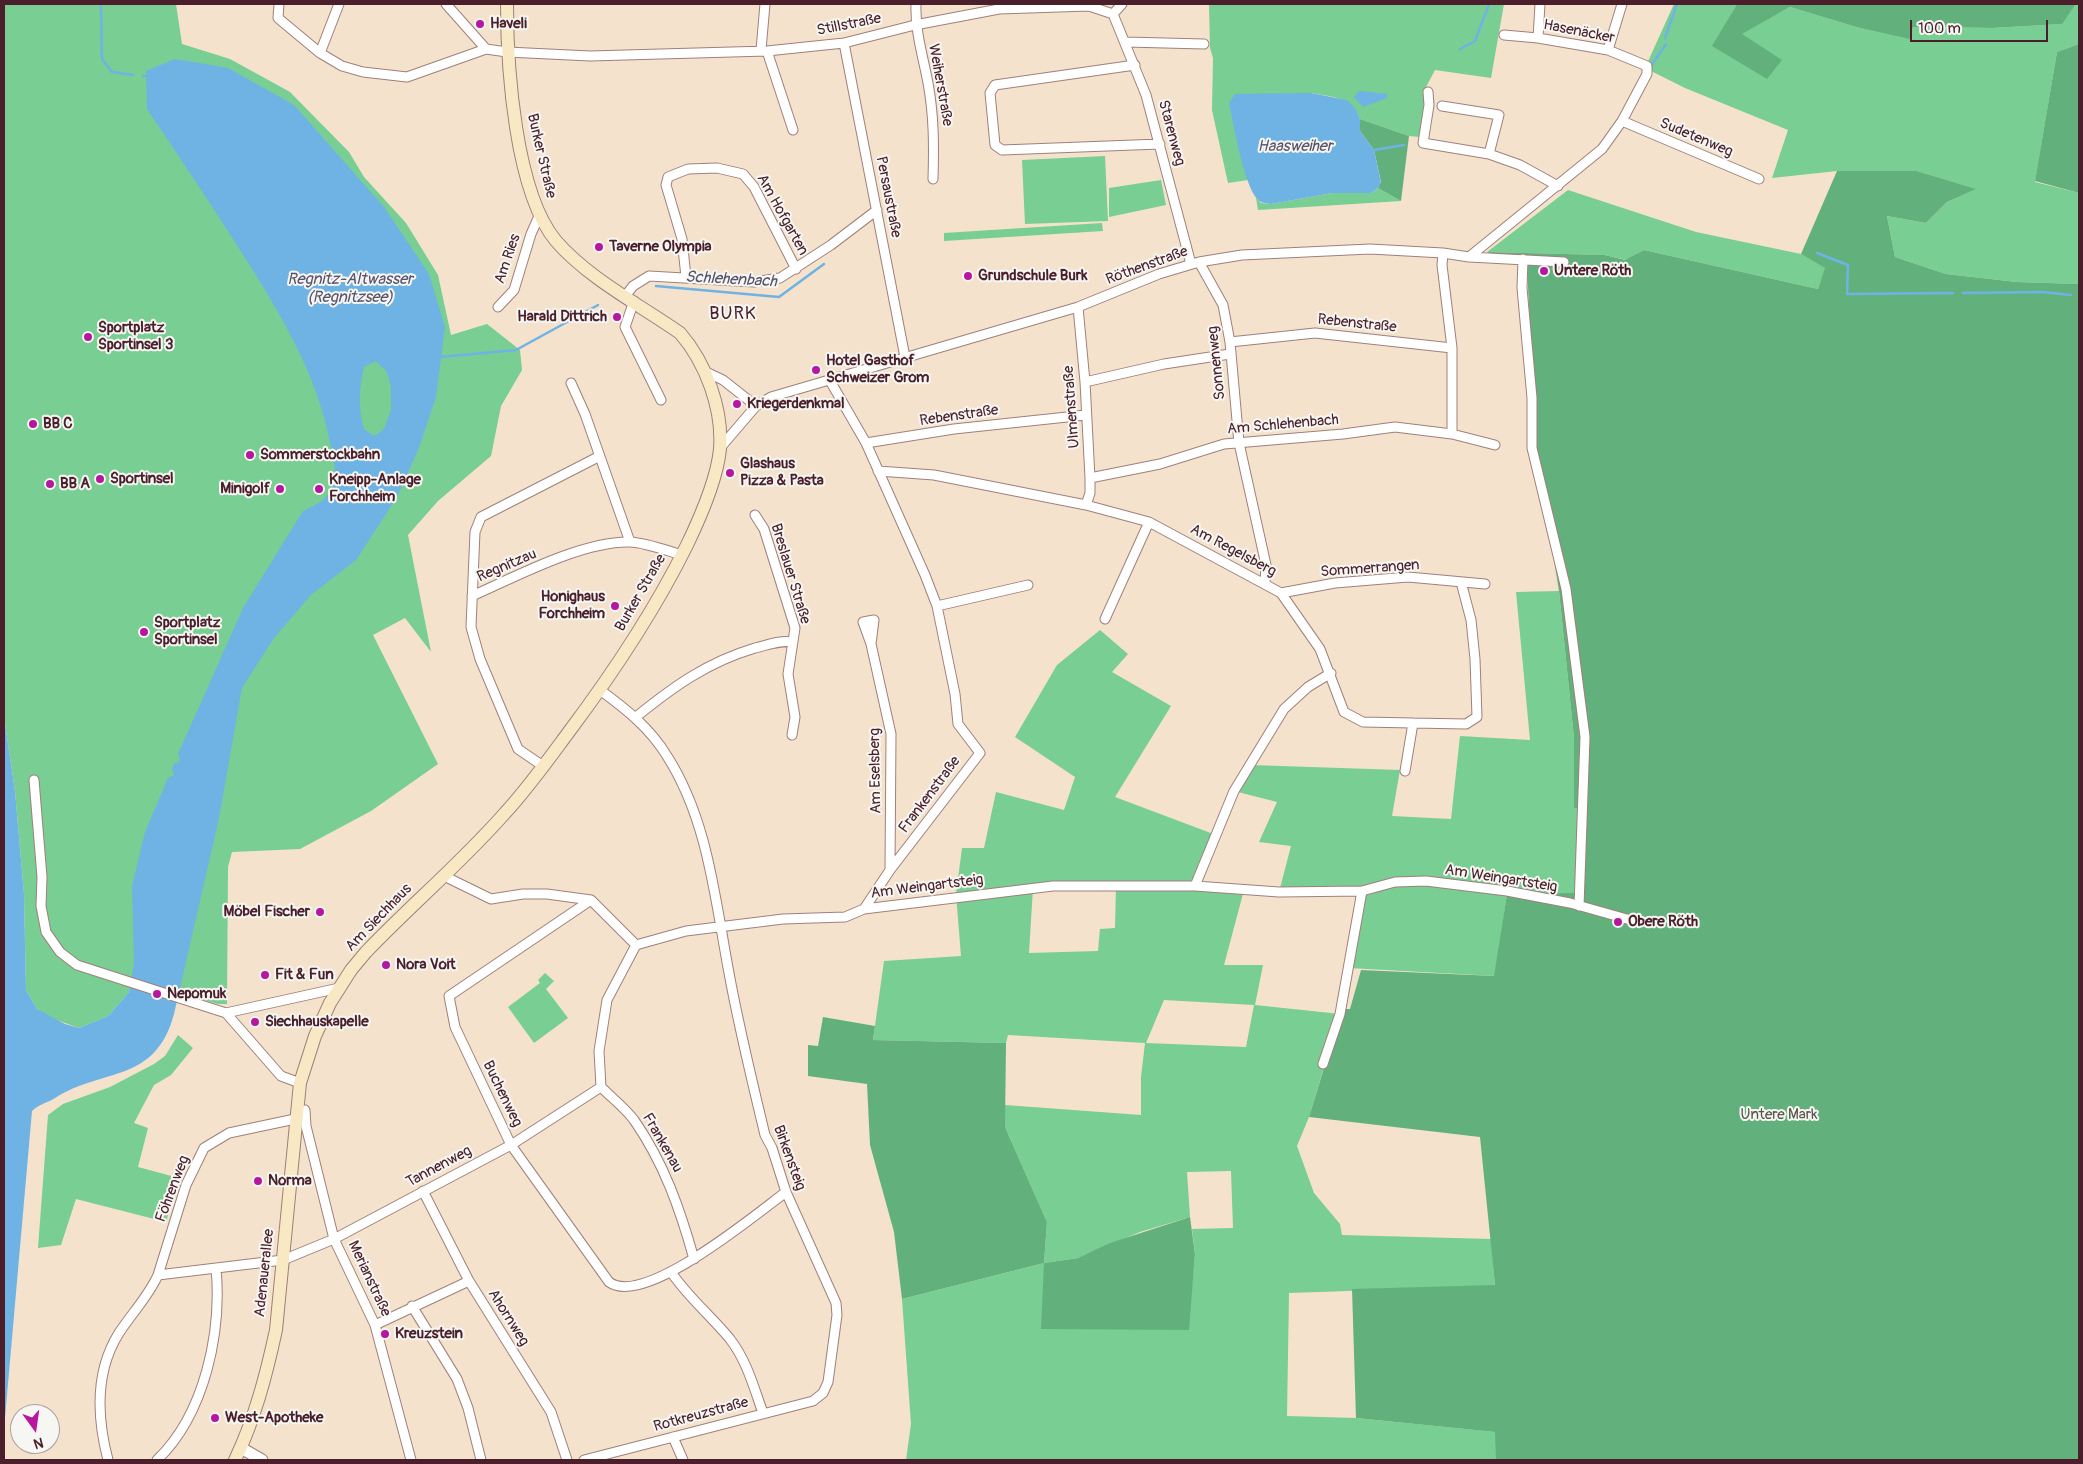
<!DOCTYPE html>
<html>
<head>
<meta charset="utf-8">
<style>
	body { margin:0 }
	#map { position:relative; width:2083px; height:1464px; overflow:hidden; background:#f4e2cc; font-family:Pangolin,sans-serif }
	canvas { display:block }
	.frame { position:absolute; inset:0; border:5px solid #4a1f2b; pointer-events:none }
	.north { position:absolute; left:10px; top:1404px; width:50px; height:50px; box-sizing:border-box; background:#f6f6f2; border:1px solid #b1a0a2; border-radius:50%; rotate:166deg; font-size:14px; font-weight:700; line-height:20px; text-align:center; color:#4a1f2b }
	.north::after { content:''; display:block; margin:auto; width:18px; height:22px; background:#b5179e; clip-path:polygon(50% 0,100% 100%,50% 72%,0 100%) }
	.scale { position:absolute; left:1910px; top:20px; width:138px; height:22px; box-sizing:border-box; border:2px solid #4a1f2b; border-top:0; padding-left:6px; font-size:15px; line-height:18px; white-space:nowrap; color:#4a1f2b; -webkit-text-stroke:4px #f6f6f2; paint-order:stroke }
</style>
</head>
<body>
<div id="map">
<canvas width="2083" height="1464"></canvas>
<div class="frame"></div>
<div class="north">N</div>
<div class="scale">100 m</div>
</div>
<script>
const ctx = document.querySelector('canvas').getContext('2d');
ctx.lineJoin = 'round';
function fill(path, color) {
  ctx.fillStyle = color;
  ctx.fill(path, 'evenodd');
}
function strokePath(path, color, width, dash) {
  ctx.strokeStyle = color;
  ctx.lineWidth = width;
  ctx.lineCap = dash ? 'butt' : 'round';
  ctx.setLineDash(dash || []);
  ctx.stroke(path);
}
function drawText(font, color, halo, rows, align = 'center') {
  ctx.font = font + ' Pangolin,sans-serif';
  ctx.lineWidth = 4;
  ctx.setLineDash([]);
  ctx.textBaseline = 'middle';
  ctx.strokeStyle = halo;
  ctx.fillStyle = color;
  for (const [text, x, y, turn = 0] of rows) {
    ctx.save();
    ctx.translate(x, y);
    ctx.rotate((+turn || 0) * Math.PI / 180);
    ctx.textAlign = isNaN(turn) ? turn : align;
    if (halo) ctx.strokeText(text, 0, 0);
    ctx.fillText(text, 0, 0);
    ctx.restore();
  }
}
fill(new Path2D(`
	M4 4H176L182 44 230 59 290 92 349 152 364 177 406 223 438 275 451 335 487 324 520 350 522 370 501 406 491 456 438 501 408 535 431 652 405 618 373 635 438 764 371 811 300 849 232 852 228 867 227 1004H218L132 980 129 992 108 1016 79 1028 51 1018 37 1009 26 990 24 894 15 791 4 717Z
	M1209 4H1504L1491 78 1435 70 1426 87 1420 137 1409 136 1360 119C1349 95 1335 98 1311 93L1247 176 1248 180 1228 183 1212 110 1213 58 1210 48Z
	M1674 4H1737L1713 46 1741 34 1790 7 1856 27 1910 38 1913 27 1993 28 2061 24 2076 4H2079V44L2057 52 2035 182 2079 193V284L2017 282 1946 274 1895 257 1887 216 1926 223 1947 202 1975 189 1917 171H1837L1772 178 1788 130 1685 88 1645 68Z
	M1105 156 1108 221 1025 224 1022 160Z
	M1161 180 1166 205 1109 217V188Z
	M1378 188 1401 201 1258 210 1256 198 1261 203 1271 204 1332 193H1371Z
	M1568 190 1696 232 1801 254 1826 268 1818 289 1644 250 1626 260 1605 255 1487 252Z
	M1102 223 1103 231 944 241V233Z
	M1559 591 1574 738 1575 808 1582 809 1575 894H1507L1495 976 1349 968 1362 891 1279 892 1291 846 1259 842 1277 802 1234 791 1251 765 1400 770 1392 816 1451 819 1460 736 1530 740 1516 592Z
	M1100 630 1128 654 1112 672 1171 706 1115 797 1216 835 1195 886 1244 890 1224 965H1263L1255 1005 1340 1014 1309 1117 1297 1146 1314 1193 1340 1224 1342 1235 1491 1239 1495 1286 1289 1293 1287 1416 1356 1418 1496 1432V1460H906L911 1424 902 1299 1044 1263 1047 1222 1005 1127V1105L1141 1115V1077L1145 1043 1008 1035 1006 1043 873 1040 884 961 961 956 956 894 962 848H984L996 792 1064 810 1075 777 1015 737 1057 665ZM1116 886 1115 928 1100 929 1098 951 1029 953 1033 888ZM1164 1000 1254 1005 1246 1047 1146 1043ZM1231 1171 1233 1228 1192 1229 1195 1254 1188 1330 1044 1263 1078 1258 1140 1232 1190 1217 1187 1172Z
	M545 973 554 981 546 989 568 1018 534 1043 508 1007 540 983 538 980Z
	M178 1035 193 1048 171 1075 154 1085 134 1123 148 1128 138 1167 179 1178 166 1222 76 1199 61 1245 38 1248 48 1115 63 1104 110 1087 154 1064 165 1056Z`), '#78ce93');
fill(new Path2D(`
	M1737 4H2076L2062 24 1993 28 1913 27 1910 39 1856 27 1790 7 1742 34 1782 60 1767 79 1712 46Z
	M2079 44V193L2035 181 2057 52Z
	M1360 119 1409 136 1401 201 1378 188 1381 182 1374 150 1360 131Z
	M1837 171H1917L1976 189 1947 202 1926 223 1887 216 1895 257 1946 274 2017 282 2079 284V1460H1496L1495 1432 1356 1418 1352 1289 1495 1285 1480 1137 1309 1117 1342 1009H1350L1361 970 1494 976 1507 894 1575 893 1582 809 1574 808V738L1559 591 1536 447 1527 267 1487 252 1605 255 1625 260 1644 250 1818 289 1825 268 1801 254Z
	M823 1017 875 1026 873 1040 1006 1043 1005 1127 1047 1222 1044 1263 1078 1258 1110 1243 1190 1217 1195 1254 1189 1330 1041 1329 1044 1263 902 1299 894 1232 870 1145 867 1084 808 1076V1045L818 1046Z`), '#62b17d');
fill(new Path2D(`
	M175 59 228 68 294 105 384 207 429 274 445 327 436 397 419 448 397 497 356 560 311 595 274 638 242 688 219 818 174 1014C155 1084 104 1067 55 1098 47 1103 39 1104 32 1111L4 1429V717L15 791 24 894 26 990 37 1009 65 1024 79 1028 108 1016 129 992 134 963 132 886 145 832 168 778 174 775 172 769 174 764 180 761 178 754 243 608 303 511C316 505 329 499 334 484 337 472 333 459 331 447 317 370 274 303 233 239 205 195 176 152 147 109L146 71ZM376 361 387 372 391 387V410L384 429 374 436 364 429C358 408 359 388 364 367Z
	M1359 91 1387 94V98L1363 107 1354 97Z
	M1311 93 1347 100 1355 108 1360 119V131L1374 150 1381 183 1378 188 1371 193H1332L1271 204C1265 203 1260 203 1257 199 1243 182 1234 126 1229 103L1235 94Z`), '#6eb3e4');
strokePath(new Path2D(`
	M101 4 102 59 112 72 133 75
	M1665 38 1677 4
	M1460 49 1475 41 1489 4
	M1651 66 1666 44
	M143 76H146
	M1374 150 1404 145
	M1817 253 1848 265 1847 294 1953 293
	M656 286 779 297 824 264
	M1963 293 2042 292 2071 295
	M440 357 516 350 598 305`), '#6eb3e4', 2.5);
const minor = new Path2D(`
	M279 4 278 18 320 53 342 66 363 72 407 77 486 49 507 52 590 56 767 51 844 43 915 25 999 9 1089 6 1113 14
	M446 4 486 49
	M916 4C915 32 923 56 928 83 934 116 934 146 933 179
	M1113 14 1146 95 1191 264
	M1113 14 1122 4
	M1538 38 1540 4
	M1126 42 1204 44
	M844 43 905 357
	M761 50 765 4
	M1608 50 1622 4
	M767 51 793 130
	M320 53 339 4
	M1135 65 995 85 990 93 995 145 1002 150 1160 144
	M1428 92 1429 105 1423 143 1489 154 1499 115 1442 106
	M1622 121 1759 179
	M1489 154 1520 165 1558 186
	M1443 253 1442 265 1452 348V434
	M1469 257 1602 149 1622 121 1647 74V66L1608 50 1538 38 1504 35
	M1523 259 1522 288 1532 398V448L1566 589 1585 737 1579 906
	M1199 262 1223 305 1230 342 1239 443 1266 565 1265 583
	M686 277 682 239 666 185 668 177 688 169 717 168 743 174 754 187 796 269
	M626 295 633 286 649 276 754 282 780 278 831 245 877 210
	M634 301 625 327 661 400
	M498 307 514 290 531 234 539 216
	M1078 307 1085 382 1090 478V493L1086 505
	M1230 342 1315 333 1452 348
	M706 372 723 380 756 406
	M829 379 866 443 925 575 937 606 955 694 958 724 980 753 890 870 864 909
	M1085 382 1164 364 1230 354
	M571 383 585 414 630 542
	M866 443 954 429 1086 415
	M720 448 756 406 771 397 1078 307 1159 274 1199 262 1242 255 1370 249 1443 253 1469 257 1564 262
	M878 471 934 475 1086 505 1149 522 1281 593 1320 649 1344 712 1363 722 1413 723
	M1090 478 1160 464 1224 444 1343 434 1395 427 1452 434 1495 445
	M755 515 764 529 795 628 788 674 795 717 792 735
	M1281 593 1335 583 1408 577 1485 584
	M472 596C515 577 582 541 630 542 647 543 665 550 682 555
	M937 606 1028 585
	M1105 619 1149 522
	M871 644 874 620 863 622 871 644 891 734 890 869
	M636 717C674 686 708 662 755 648 768 645 779 640 793 642
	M543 766 518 749 480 659 471 627 475 532 481 517 598 457
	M1405 771 1413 723 1466 724 1477 717 1475 659 1471 620 1461 582
	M34 780 42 877 41 906 46 932 60 952 77 965 226 1013 339 988
	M444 876 491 899 523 894H547L591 900 636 945 607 1000 599 1051 601 1087C612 1098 625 1108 634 1120 664 1163 680 1209 694 1259
	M1195 886 1234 791 1284 709 1308 687 1331 673
	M591 900 449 996 455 1027 511 1145 609 1282C644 1308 756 1214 786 1192
	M636 945 686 931 783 919 845 917 864 909 1053 886H1195L1279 892 1362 891 1395 882 1426 881 1507 891 1570 903 1634 921
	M226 1013 281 1076 300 1083
	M1323 1064 1340 1014 1362 891
	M305 1110 306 1126 334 1239 375 1325 411 1460
	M295 1119 229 1133 204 1148 186 1185 158 1275 283 1260 334 1239 511 1145 601 1087
	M423 1191 469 1281 551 1412 567 1460
	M671 1272C688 1297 711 1316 730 1339 747 1361 754 1388 763 1413
	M412 1306 457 1379 468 1408 481 1460
	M375 1325 469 1281
	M673 1437 683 1460
	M108 1460C97 1418 95 1371 119 1333 132 1313 148 1297 158 1275
	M157 1460C205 1414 222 1332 216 1268
	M584 1460 813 1401 823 1393 828 1382 837 1315 836 1303 786 1192 772 1148 765 1135C752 1081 739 1028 729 973 715 899 708 820 667 756 650 728 626 709 600 690`);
const tertiary = new Path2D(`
	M241 1448 262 1460`);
const secondary = new Path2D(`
	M235 1460C255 1418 266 1376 276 1330L300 1083 315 1036 330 1003 351 970 366 952C411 905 462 862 505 813 528 788 548 760 568 733 613 673 654 612 687 545 701 516 717 480 720 449 723 409 706 363 680 333 640 305 588 278 556 241 515 192 507 67 507 4`);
strokePath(minor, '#9f807c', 11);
strokePath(tertiary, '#9f807c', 13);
strokePath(secondary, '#9f807c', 14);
strokePath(minor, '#fff', 9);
strokePath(tertiary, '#fff', 11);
strokePath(secondary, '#f8e8c3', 12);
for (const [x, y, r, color] of [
	[480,24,5,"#b5179e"],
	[599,247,5,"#b5179e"],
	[1544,271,5,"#b5179e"],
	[968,276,5,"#b5179e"],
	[617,317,5,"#b5179e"],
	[88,337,5,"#b5179e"],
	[816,370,5,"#b5179e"],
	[737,404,5,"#b5179e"],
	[33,424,5,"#b5179e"],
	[250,455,5,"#b5179e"],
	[730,473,5,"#b5179e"],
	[100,479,5,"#b5179e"],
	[50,484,5,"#b5179e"],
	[280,489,5,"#b5179e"],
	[319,489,5,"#b5179e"],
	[615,606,5,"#b5179e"],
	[144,632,5,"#b5179e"],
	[320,912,5,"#b5179e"],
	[1618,922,5,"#b5179e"],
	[386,965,5,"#b5179e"],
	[265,975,5,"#b5179e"],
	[157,994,5,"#b5179e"],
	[255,1022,5,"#b5179e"],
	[258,1181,5,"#b5179e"],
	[385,1334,5,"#b5179e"],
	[215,1418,5,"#b5179e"]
]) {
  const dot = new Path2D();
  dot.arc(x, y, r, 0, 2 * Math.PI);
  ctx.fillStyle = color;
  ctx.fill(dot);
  strokePath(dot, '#f6f6f2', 2);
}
drawText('bold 15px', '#4a1f2b', '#f6f6f2', [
	["Haveli",490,24],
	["Taverne Olympia",609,247],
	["Untere Röth",1554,271],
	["Grundschule Burk",978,276],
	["Harald Dittrich",607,317,"right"],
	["Sportplatz",98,328],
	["Sportinsel 3",98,345],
	["Hotel Gasthof",826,361],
	["Schweizer Grom",826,378],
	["Kriegerdenkmal",747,404],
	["BB C",43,424],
	["Sommerstockbahn",260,455],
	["Glashaus",740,464],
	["Pizza & Pasta",740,481],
	["Sportinsel",110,479],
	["Kneipp-Anlage",329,480],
	["Forchheim",329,497],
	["BB A",60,484],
	["Minigolf",270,489,"right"],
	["Honighaus",605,597,"right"],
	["Forchheim",605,614,"right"],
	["Sportplatz",154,623],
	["Sportinsel",154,640],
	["Möbel Fischer",310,912,"right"],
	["Obere Röth",1628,922],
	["Nora Voit",396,965],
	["Fit & Fun",275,975],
	["Nepomuk",167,994],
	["Siechhauskapelle",265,1022],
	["Norma",268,1181],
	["Kreuzstein",395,1334],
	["West-Apotheke",225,1418]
], 'left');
drawText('15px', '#4a1f2b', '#f6f6f2', [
	["Stillstraße",849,25,-11],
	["Hasenäcker",1579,32,11],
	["Weiherstraße",940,85,80],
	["Starenweg",1171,133,75],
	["Sudetenweg",1696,138,23],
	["Burker Straße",541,156,77],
	["Persaustraße",888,197,79],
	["Am Hofgarten",782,215,61],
	["Am Ries",508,259,-71],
	["Röthenstraße",1147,266,-20],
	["Rebenstraße",1357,324,6],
	["Sonnenweg",1217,363,-96],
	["Ulmenstraße",1072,407,-94],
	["Rebenstraße",959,416,-8],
	["Am Schlehenbach",1283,425,-5],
	["Am Regelsberg",1233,551,28],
	["Regnitzau",507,566,-23],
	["Sommerrangen",1370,569,-4],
	["Breslauer Straße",790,574,73],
	["Burker Straße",641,593,-60],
	["Am Eselsberg",876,771,-91],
	["Frankenstraße",930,795,-53],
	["Am Weingartsteig",1501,879,9],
	["Am Weingartsteig",927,887,-7],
	["Am Siechhaus",379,918,-46],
	["Buchenweg",502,1094,64],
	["Frankenau",662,1143,60],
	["Birkensteig",789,1158,70],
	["Tannenweg",439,1167,-28],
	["Föhrenweg",173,1189,-69],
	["Adenauerallee",265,1273,-84],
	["Merianstraße",369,1279,65],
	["Ahornweg",508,1318,58],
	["Rotkreuzstraße",701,1415,-15]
]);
drawText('15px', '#58544a', '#f6f6f2', [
	["Untere Mark",1779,1115]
]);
drawText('italic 16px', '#57536c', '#f6f6f2', [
	["Haasweiher",1295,147],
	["Regnitz-Altwasser",350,280],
	["(Regnitzsee)",350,298],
	["Schlehenbach",731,280,3]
]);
ctx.letterSpacing = '1px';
drawText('18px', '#4a1f2b', '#f6f6f2', [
	["BURK",733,314]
]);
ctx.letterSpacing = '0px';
</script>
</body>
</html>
